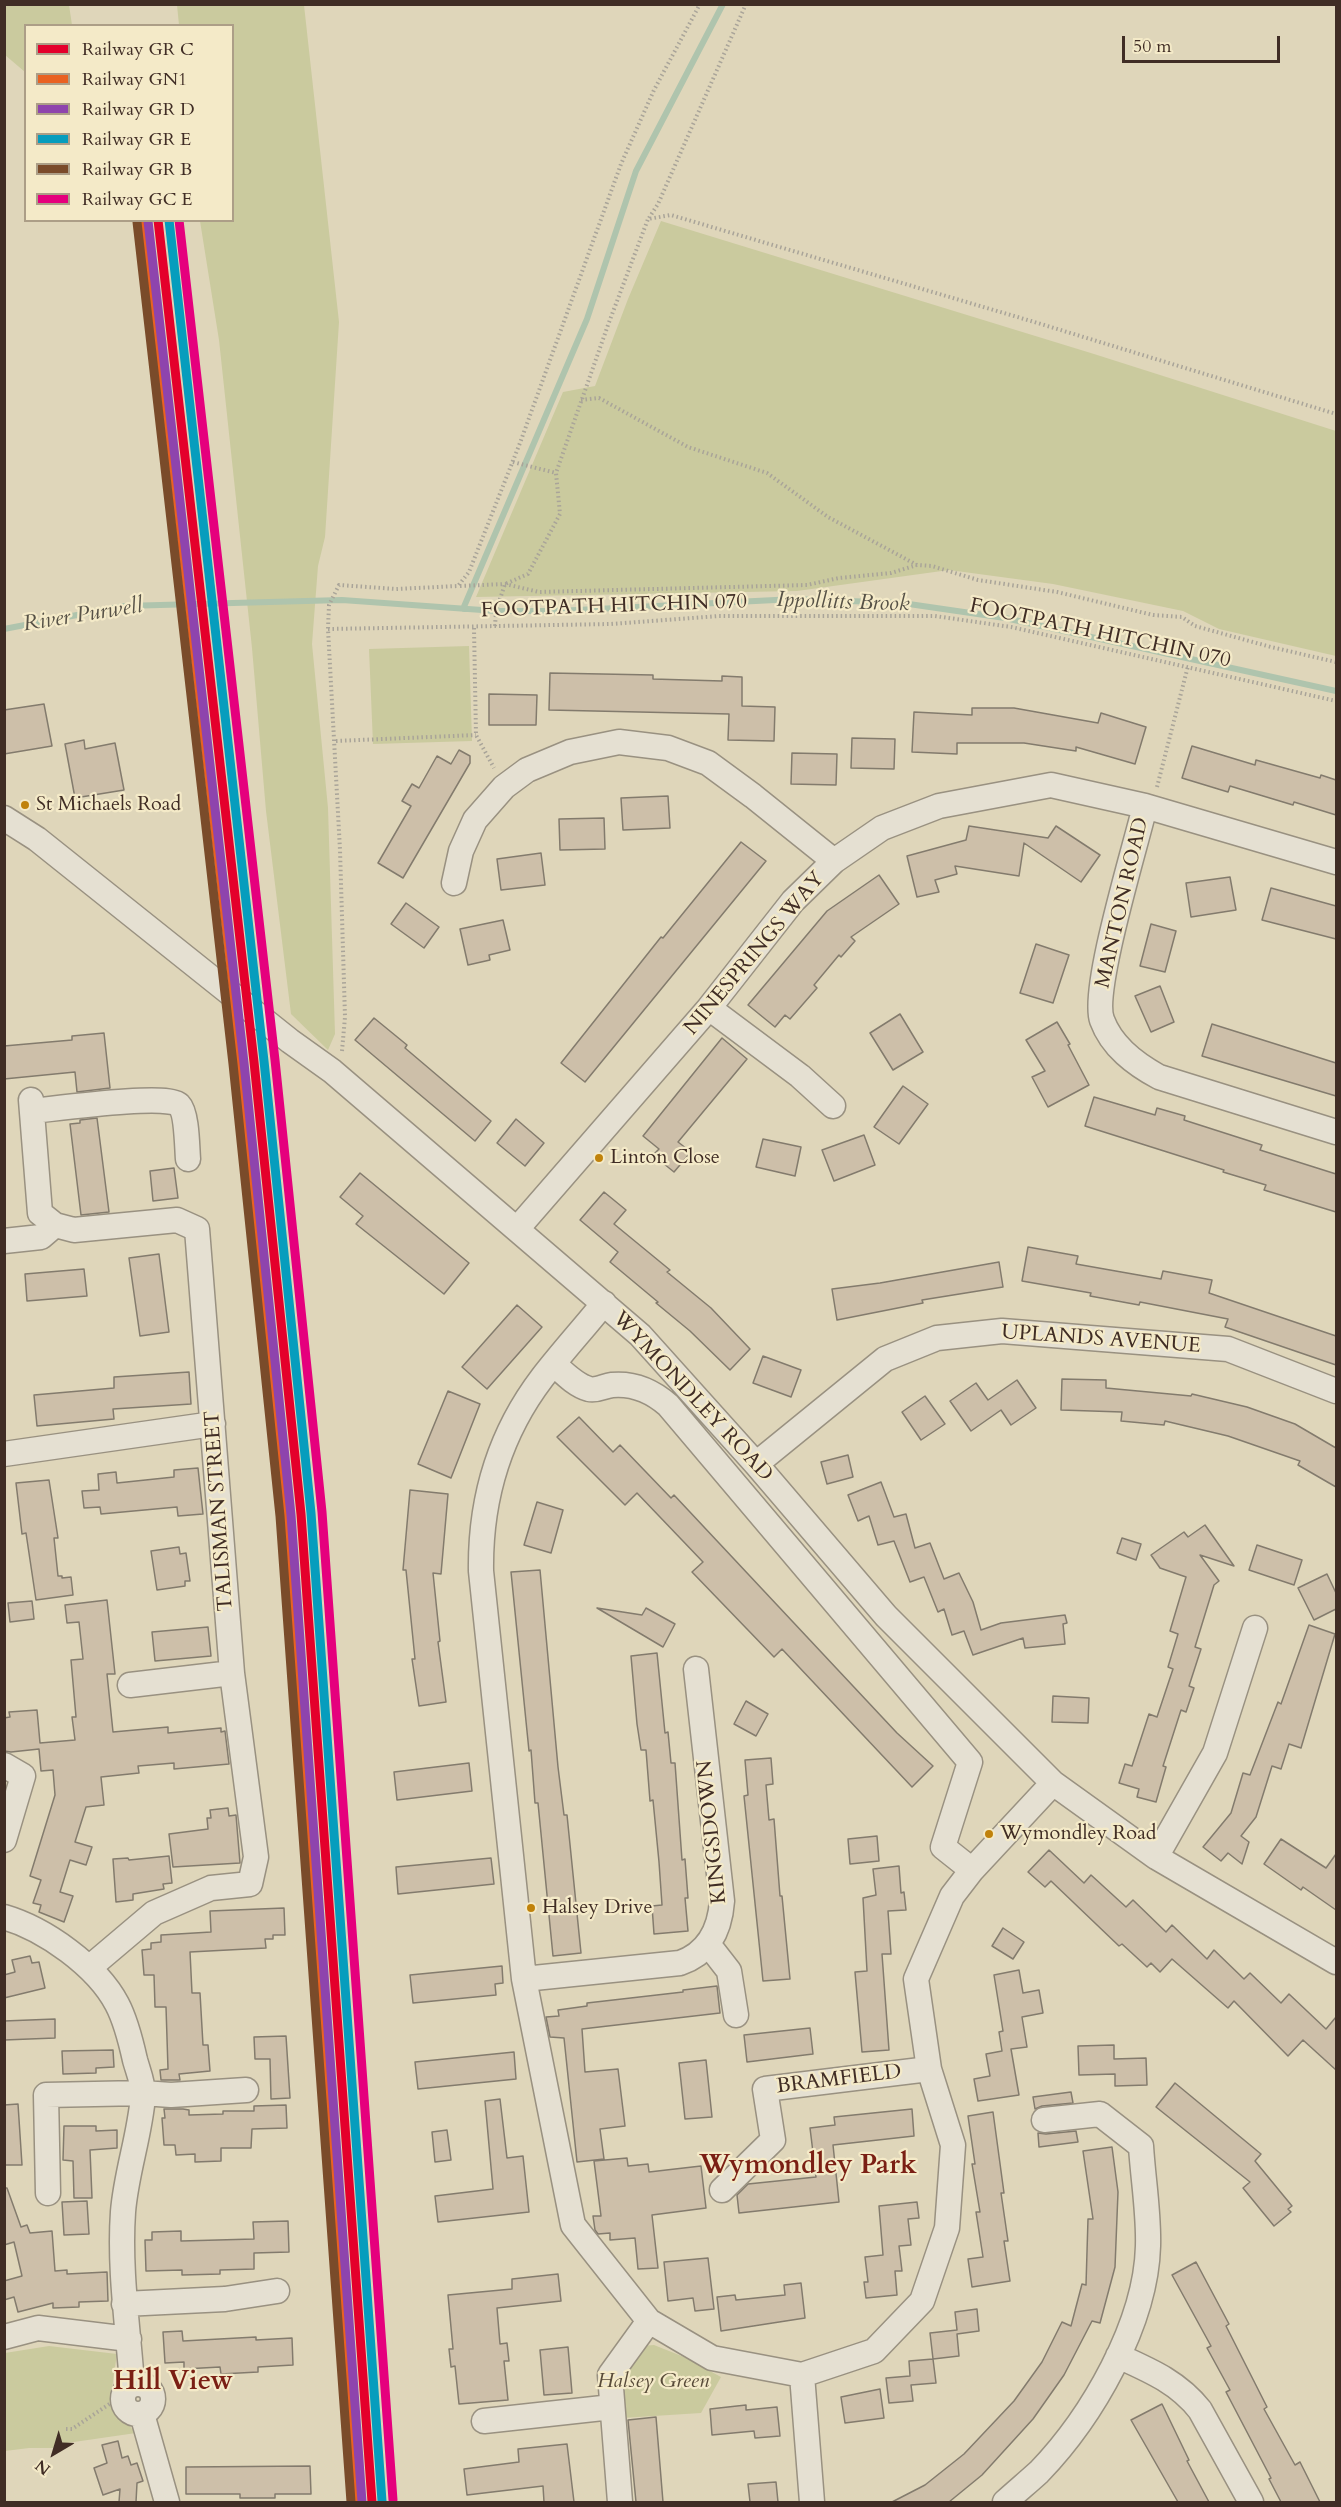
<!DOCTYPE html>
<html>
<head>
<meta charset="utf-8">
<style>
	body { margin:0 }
	#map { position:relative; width:1341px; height:2507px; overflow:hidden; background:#dfd6ba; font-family:Cardo,serif }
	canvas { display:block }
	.frame { position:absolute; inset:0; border:6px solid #402d25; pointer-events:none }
	.legend { position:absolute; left:24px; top:24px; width:210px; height:198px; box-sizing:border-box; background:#f4eac8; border:2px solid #ac9e87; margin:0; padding:8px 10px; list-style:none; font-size:18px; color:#402d25 }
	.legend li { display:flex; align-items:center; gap:12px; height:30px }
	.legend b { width:30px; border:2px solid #ac9e87 }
	.north { position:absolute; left:24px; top:2423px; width:60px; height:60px; -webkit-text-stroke:4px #f4eac8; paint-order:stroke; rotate:218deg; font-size:16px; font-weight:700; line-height:24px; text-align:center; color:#402d25 }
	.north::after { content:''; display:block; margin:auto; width:21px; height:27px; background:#402d25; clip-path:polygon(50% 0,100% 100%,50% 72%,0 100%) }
	.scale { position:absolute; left:1122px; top:36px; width:158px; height:27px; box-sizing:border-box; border:3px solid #402d25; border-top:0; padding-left:8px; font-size:18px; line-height:21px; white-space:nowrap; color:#402d25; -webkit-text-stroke:4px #f4eac8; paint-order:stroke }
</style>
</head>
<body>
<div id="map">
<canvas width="1341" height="2507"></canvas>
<div class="frame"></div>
<ul class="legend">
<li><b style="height:8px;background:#e4002b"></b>Railway GR C</li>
<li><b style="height:8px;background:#e96222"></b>Railway GN1</li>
<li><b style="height:8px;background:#8e44ad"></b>Railway GR D</li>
<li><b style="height:8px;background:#069dbd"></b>Railway GR E</li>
<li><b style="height:8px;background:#7a4b2a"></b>Railway GR B</li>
<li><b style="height:8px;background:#e5007d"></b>Railway GC E</li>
</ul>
<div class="north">N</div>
<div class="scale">50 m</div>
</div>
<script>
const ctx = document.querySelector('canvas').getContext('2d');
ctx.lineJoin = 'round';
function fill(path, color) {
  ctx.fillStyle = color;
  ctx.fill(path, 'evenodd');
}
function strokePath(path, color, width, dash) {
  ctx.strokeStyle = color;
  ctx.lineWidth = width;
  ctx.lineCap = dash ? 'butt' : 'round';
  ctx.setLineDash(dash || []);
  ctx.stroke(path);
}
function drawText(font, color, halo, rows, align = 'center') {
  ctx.font = font + ' Cardo,serif';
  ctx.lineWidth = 4.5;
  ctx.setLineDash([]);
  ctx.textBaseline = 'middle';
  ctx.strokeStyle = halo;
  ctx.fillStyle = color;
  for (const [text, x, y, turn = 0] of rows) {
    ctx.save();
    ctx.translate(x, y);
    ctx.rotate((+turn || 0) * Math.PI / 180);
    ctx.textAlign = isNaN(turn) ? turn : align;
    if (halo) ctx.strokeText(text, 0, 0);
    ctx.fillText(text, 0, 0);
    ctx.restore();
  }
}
fill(new Path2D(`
	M4 5H69L72 25 26 26 25 72 5 55Z
	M177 5H304L339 322 325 537 318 566 312 644 328 808 335 1034 328 1050 291 1014 266 811 252 648 219 340 200 221 232 220V26L179 25Z
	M661 221 1094 354 1336 431V656L1219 629 1183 611 1053 584 949 570 797 591 476 597 563 392 595 386 628 299Z
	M469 646 472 741 373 744 369 649Z
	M654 2345 684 2357 721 2377 701 2413 622 2418 616 2403 624 2363 641 2346Z
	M49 2346 117 2354C111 2395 106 2401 136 2433L67 2443V2448H29L5 2451V2353Z`), '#caca9e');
strokePath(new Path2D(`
	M463 609 587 319 636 171 723 4
	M4 629 124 606 342 600 496 611H557L795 599 902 603 1005 618 1336 691`), '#afc4ad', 6);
const building = new Path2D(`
	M550 673 653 675V679L722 681V676L742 677V706L775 707 774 741 728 740 729 714 549 710Z
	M489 694 537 695 536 725H489Z
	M44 704 52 746 4 754V710Z
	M972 708H1014L1098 723 1101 713 1146 727 1135 764 1076 747V751L1024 743H957V754L912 752 914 712 972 715Z
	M852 738 895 739 894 769 851 768Z
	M84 740 85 749 115 743 124 790 75 798 65 744Z
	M1192 746 1255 765 1256 760 1320 778 1321 775 1336 780V815L1294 802 1293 805 1230 786 1228 792 1182 778Z
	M459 750 470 756V763L403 878 378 863 411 806 402 801 412 784 419 788 437 756 451 764Z
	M792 753 837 754 836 785 791 784Z
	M668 796 670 828 623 830 621 798Z
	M604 818 605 849 560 850 559 819Z
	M969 826 1048 838 1056 826 1100 855 1081 882 1024 843 1019 876 955 866 957 874 935 880 939 892 917 897 907 856 966 840Z
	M741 842 766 861 585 1082 561 1063 661 937 663 938Z
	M541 853 545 885 501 890 497 859Z
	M879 875 899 904 851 937 855 941 841 957 839 955 814 985 817 988 790 1019 785 1015 775 1027 748 1005 827 911Z
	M1230 877 1236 910 1191 917 1186 883Z
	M1271 888 1336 906V939L1262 920Z
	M406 903 439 927 424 948 391 924Z
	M503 920 510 950 489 955 490 960 468 965 460 929Z
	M1151 924 1176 931 1165 972 1140 966Z
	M1036 944 1069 955 1053 1003 1020 993Z
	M1160 986 1174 1022 1151 1032 1135 996Z
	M900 1014 923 1052 893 1070 870 1033Z
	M374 1018 407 1045 405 1048 491 1121 475 1141 355 1040Z
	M1057 1022 1070 1044 1068 1045 1089 1085 1048 1107 1032 1077 1045 1071 1026 1040Z
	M1212 1024 1336 1063V1096L1202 1056Z
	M104 1033 110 1088 77 1092 75 1072 4 1079V1046L72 1040V1036Z
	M722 1038 747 1059 678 1142 691 1152 674 1172 653 1155 659 1149 643 1136Z
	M903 1086 928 1104 899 1144 874 1127Z
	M1094 1097 1155 1115 1157 1108 1185 1116 1184 1120 1262 1145 1260 1150 1336 1174V1212L1264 1190 1266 1185 1223 1172 1224 1170 1085 1126Z
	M97 1118 109 1212 81 1215 70 1124 80 1123V1120Z
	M516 1119 544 1143 525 1166 497 1143Z
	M864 1135 875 1165 834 1181 822 1150Z
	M763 1139 801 1147 795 1176 756 1167Z
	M174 1168 178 1198 153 1201 150 1171Z
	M360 1173 469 1263 444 1294 356 1224 363 1216 340 1197Z
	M604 1192 626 1210 614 1224 670 1270 667 1272 711 1308 750 1349 730 1370 690 1331 656 1303 658 1302 610 1262 618 1252 580 1220Z
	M1028 1247 1078 1256 1076 1264 1161 1279 1163 1271 1212 1280 1209 1293 1336 1336V1365L1225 1327 1228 1319 1140 1302 1139 1305 1090 1296 1091 1293 1022 1281Z
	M159 1254 169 1332 140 1336 129 1258Z
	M999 1262 1003 1287 922 1300 923 1303 837 1320 832 1289 880 1283Z
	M84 1269 87 1296 27 1301 25 1274Z
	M517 1305 542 1327 487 1389 462 1367Z
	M763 1356 801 1370 791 1397 753 1383Z
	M189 1372 191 1404 113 1409 114 1419 37 1426 34 1395 114 1388V1377Z
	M1062 1379 1106 1380V1388L1191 1396 1192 1394 1247 1407 1295 1424 1336 1448V1487L1298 1465 1300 1461 1228 1436 1165 1421 1164 1425 1121 1421 1122 1412 1061 1410Z
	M1017 1380 1036 1408 1011 1425 1001 1410 971 1431 950 1401 976 1383 988 1400Z
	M448 1391 480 1404 451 1478 418 1464Z
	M925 1396 945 1424 921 1440 902 1412Z
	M579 1417 613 1452 620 1445 671 1498 674 1495 897 1733 933 1766 912 1787 782 1649 774 1657 692 1572 703 1562 637 1493 625 1505 557 1437Z
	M848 1455 853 1477 827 1484 821 1462Z
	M198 1468 203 1514 178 1516 177 1507 101 1514 100 1507 84 1508 82 1491 99 1490 98 1474 116 1472 117 1483 174 1477V1470Z
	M49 1480 58 1538H54L58 1576H62V1578L71 1577 73 1595 36 1600 26 1533 22 1534 16 1483Z
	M881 1482 894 1517 906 1514 915 1548 930 1543 944 1579 959 1573 973 1602 981 1630 1001 1623 1065 1615 1067 1623 1063 1624 1065 1644 1025 1648 1023 1638 973 1655 964 1631 952 1635 944 1609 938 1612 924 1577 910 1582 894 1541 878 1545 869 1516 858 1521 848 1495Z
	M410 1490 448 1494 441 1574 433 1573 440 1641 438 1642 446 1702 419 1706 412 1659H415L406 1570H403Z
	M537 1502 563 1510 551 1553 524 1545Z
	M1205 1525 1234 1566 1200 1555 1219 1581 1214 1585 1195 1647 1201 1649 1189 1686 1194 1688 1186 1712 1181 1710 1163 1766 1166 1767 1156 1802 1137 1797 1139 1789 1119 1783 1125 1764 1132 1766 1149 1714 1157 1717 1173 1669 1168 1667 1178 1634 1170 1631 1186 1577 1160 1568 1151 1555 1184 1532 1188 1537Z
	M1122 1538 1141 1544 1136 1560 1117 1553Z
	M1257 1545 1302 1560 1294 1585 1249 1570Z
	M179 1547 180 1554 186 1553 190 1581H185V1586L157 1590 151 1551Z
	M540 1570 558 1767 564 1815H567L581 1953 553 1956 538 1803H535L531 1750 529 1751 511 1572Z
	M1327 1574 1336 1593V1609L1314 1620 1298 1588Z
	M107 1600 115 1674H107L113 1732 168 1727V1733L221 1728V1732L225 1731 229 1764 174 1769V1763L138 1766 139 1773 101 1777 104 1805 86 1807 75 1842 92 1847 86 1865 70 1860 60 1892 73 1896 64 1922 39 1912 41 1905 33 1903 41 1880 30 1876 55 1795 53 1770 41 1771 39 1749 11 1752 4 1751V1718L10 1717 9 1712 37 1710 40 1743 75 1740 72 1717H76L71 1660 83 1659 79 1622 67 1623 65 1605Z
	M32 1601 34 1619 10 1622 8 1603Z
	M597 1608 642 1615 646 1608 675 1624 663 1647Z
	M1309 1625 1335 1634 1301 1748 1289 1744 1281 1769 1272 1766 1256 1817 1241 1836 1249 1842 1242 1864 1228 1853 1221 1861 1203 1847 1231 1813 1243 1773 1250 1775 1278 1702 1281 1704Z
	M208 1627 211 1656 155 1661 152 1632Z
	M657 1653 665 1733 668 1732 671 1763H675L682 1860 685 1859 688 1898H685L688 1931 654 1934 652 1906 662 1905 659 1862 653 1800 650 1801 646 1750H641L637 1724 631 1656Z
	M1053 1696 1089 1698 1088 1723 1052 1722Z
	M746 1701 768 1714 756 1736 734 1724Z
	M771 1758 773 1784 766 1785 769 1820 774 1819 780 1896H782L790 1979 763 1981 744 1796 748 1795 745 1760Z
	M469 1763 472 1791 397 1800 394 1772Z
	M228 1808 229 1816 236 1815 240 1863 173 1867 169 1834 208 1829 207 1818H211L210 1810Z
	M877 1836 879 1861 850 1864 848 1839Z
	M1281 1839 1326 1868 1336 1854V1910L1303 1887 1301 1890 1264 1864Z
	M1049 1850 1084 1883 1091 1875 1126 1907 1133 1900 1166 1932 1172 1925 1207 1959 1214 1950 1244 1979 1250 1973 1281 2003 1289 1994 1326 2029 1336 2017V2070L1303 2040 1288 2056 1234 2001 1228 2008 1172 1959 1160 1972 1151 1963 1147 1967 1122 1944 1119 1946 1051 1881 1045 1887 1028 1872Z
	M169 1856 172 1883 163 1884 164 1889 133 1894V1900L116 1902 113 1859 128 1858 129 1860Z
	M491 1858 494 1884 398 1894 396 1867Z
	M899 1866 901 1893 904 1892 906 1910 888 1911 891 1954H882L889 2050 862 2052 855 1972 867 1971 863 1898 876 1895 873 1869Z
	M284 1908 285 1935H273V1939H265L266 1948 190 1952 192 1993H200L203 2045H208L210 2071 179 2074 180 2080H161L160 2070 168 2069 166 2007H155L154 1975H144L142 1950 151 1949V1943L161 1942V1935L211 1932 210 1911Z
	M1003 1928 1024 1942 1013 1959 992 1946Z
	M30 1956 32 1963 39 1962 45 1988 4 1998V1975L15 1972 12 1960Z
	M502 1966 503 1983 495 1984 496 1995 413 2003 410 1975Z
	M1019 1970 1023 1993 1039 1990 1043 2013 1022 2017 1027 2047 1011 2049 1019 2095 978 2101 974 2079 990 2076 986 2054 1002 2051 999 2032 1003 2031 994 1975Z
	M717 1986 720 2013 582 2029 585 2072 618 2069 625 2126 600 2129 604 2159 577 2162 564 2038 550 2037 546 2017 559 2016 558 2010 587 2006V2003L683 1992V1990Z
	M55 2019V2038L4 2040V2021Z
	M810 2028 813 2054 747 2062 744 2035Z
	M286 2036 290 2098 271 2099 270 2059H255L254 2037Z
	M1114 2045V2059L1146 2058 1147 2085 1115 2086V2074L1079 2075 1078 2046Z
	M113 2050 114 2067 96 2068V2073L63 2074 62 2051Z
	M514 2052 516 2079 418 2089 415 2062Z
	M706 2060 712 2117 685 2119 679 2063Z
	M1175 2083 1261 2154 1255 2161 1292 2206 1288 2209 1291 2212 1274 2226 1243 2188 1250 2182 1156 2107Z
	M1071 2092 1073 2103 1042 2106 1035 2109 1033 2097Z
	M500 2099 507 2158 523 2156 529 2212 438 2222 435 2196 493 2189 485 2101Z
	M18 2104 22 2165H4V2105Z
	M286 2105 287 2128 252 2129 251 2148H221V2161L195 2162V2154L176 2155 175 2145H164L162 2118H165L164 2109H183L189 2110V2115L223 2114V2111H254V2106Z
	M912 2109 914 2136 833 2145 839 2202 739 2213 737 2195 748 2184 816 2177 810 2128 835 2125 834 2117Z
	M993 2112 1004 2193H1001L1008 2241H1004L1010 2281 972 2287 968 2259 983 2257 976 2212H980L972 2164H975L968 2116Z
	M64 2126H96V2131L117 2130V2148L90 2150 92 2198H74L73 2161 63 2160Z
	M447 2130 451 2160 435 2162 432 2132Z
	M1076 2131 1078 2142 1039 2147 1038 2133 1046 2134Z
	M1112 2147 1118 2192 1115 2267 1100 2323 1092 2321 1064 2375 1033 2419 982 2475 949 2502H892L925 2485 964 2454 1014 2401 1042 2362 1062 2322 1071 2326 1082 2284 1086 2285 1088 2219H1093L1083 2151Z
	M627 2158 628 2166 648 2164 649 2172 701 2166 706 2208 652 2215 658 2268 638 2269 635 2238 610 2240V2233L598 2234 595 2230 593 2216H601L594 2161Z
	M4 2188H7L21 2227 27 2225 30 2233 52 2231 55 2271 67 2270V2274L107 2272 108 2301 79 2302V2307L53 2308V2303L18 2312 14 2297 4 2300V2281L22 2276 14 2242 4 2245Z
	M87 2201 89 2234 64 2235 62 2202Z
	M917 2202 919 2218 908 2219 911 2245 899 2246 902 2271H895L897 2295 866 2298 864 2282H868L865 2257 883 2255 879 2206Z
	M288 2221 289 2252 254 2253V2269L220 2270V2274L182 2275V2270L146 2271 145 2240H152V2232L181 2231V2241L254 2239 253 2222Z
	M708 2258 714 2309 695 2311 693 2298 668 2301 664 2262Z
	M1196 2262 1229 2324 1226 2326 1267 2407 1264 2409 1295 2465 1300 2462 1320 2502H1281L1269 2479 1271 2478 1226 2392 1230 2390 1207 2348 1211 2346 1172 2275Z
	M558 2274 561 2301 497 2308 500 2344 507 2343 509 2361H504L508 2400 459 2404 455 2366 451 2367 449 2349H453L448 2295 512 2289V2279Z
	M801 2283 805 2318 721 2331 717 2297 735 2295 736 2300 785 2295 784 2285Z
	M977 2309 979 2331 957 2334 959 2356 933 2359 930 2333 957 2330 955 2312Z
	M182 2331 183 2341 256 2337V2340L292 2338 293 2365 258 2367V2372L221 2374 220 2367 184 2369V2362L165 2363 163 2332Z
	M568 2347 572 2393 544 2395 540 2350Z
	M933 2359 936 2383 911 2385 913 2401 889 2403 886 2378 910 2376 909 2361Z
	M880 2389 884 2418 845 2423 841 2397Z
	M1162 2404 1189 2460 1187 2461 1209 2502H1178L1131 2420Z
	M746 2405V2410L777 2407 780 2436 755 2438 754 2431 712 2435 710 2409Z
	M656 2417 663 2502H636L628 2420Z
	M118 2441 122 2458 128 2456 131 2465 137 2463 143 2481 137 2483 136 2502H119L120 2489 103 2495 94 2468 107 2463 102 2445Z
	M567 2444 574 2502H544L543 2486 467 2495 464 2469 519 2462 518 2449Z
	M310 2466 311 2494H275V2498H240V2494H186V2467Z
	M776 2482 778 2502H750L748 2484Z`);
fill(building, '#cdbfa9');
strokePath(building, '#837b6d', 1.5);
const minor = new Path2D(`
	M1145 806C1136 845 1091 990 1102 1020 1112 1047 1135 1064 1159 1077L1336 1132
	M4 818 37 839 290 1041 332 1071 640 1335 756 1464 886 1616 1053 1783 1156 1857 1336 1962
	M454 883 461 851 475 820 504 787 527 770 570 752 619 742 668 748 708 763 753 796 834 861
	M709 1008 800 1076 833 1106
	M31 1100 40 1213 55 1225 74 1230 177 1220 197 1229 232 1673 256 1857 250 1884 211 1888 154 1913 89 1968
	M32 1111C54 1109 168 1093 179 1105 187 1113 187 1147 188 1159
	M517 1229 709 1008 793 901 834 861 882 828 939 806 1051 785 1145 806 1336 862
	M4 1241 41 1237 55 1225
	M604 1303C584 1328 562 1352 542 1378 498 1436 480 1500 481 1571L524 1979 573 2225 649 2321 712 2358 802 2375 874 2351 922 2301 947 2228 953 2145 929 2069 916 1979 952 1896 972 1870 1053 1783
	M554 1364C564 1373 575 1385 589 1389 597 1391 604 1386 612 1385 634 1383 652 1391 668 1405L970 1762 943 1847 972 1870
	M4 1454 213 1424
	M756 1464 885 1359 937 1338 1002 1331 1228 1349 1336 1391
	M130 1685 232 1673
	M4 1765 23 1776 4 1840
	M1156 1857 1215 1753 1255 1628
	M4 1917C45 1929 97 1966 117 2004 126 2021 131 2042 135 2060 138 2071 144 2085 143 2096 140 2135 126 2173 123 2212 119 2269 128 2327 132 2384
	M708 1944 729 1971 736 2015
	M524 1979 680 1963C709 1953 720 1929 722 1901L696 1669
	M722 2190 773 2140 765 2089 929 2069
	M48 2193 46 2095 143 2093 171 2095 246 2090
	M124 2304 225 2299 277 2291
	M4 2337 38 2328 129 2339
	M1118 2356C1149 2370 1178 2382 1200 2410L1251 2502
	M802 2375 812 2502
	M123 2399a15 15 0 1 1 30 0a15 15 0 1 1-30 0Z
	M142 2414 167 2502
	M484 2421 612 2407
	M620 2502 610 2375 649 2321
	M1005 2502C1016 2492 1028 2482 1039 2472 1092 2417 1146 2324 1148 2246 1149 2213 1143 2179 1141 2146L1100 2114 1044 2120`);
strokePath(minor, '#999181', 27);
strokePath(new Path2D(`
	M649 218 658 204 746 4
	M581 400 599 398 688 447 767 473 828 517 917 565
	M513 462 556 473
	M460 586 505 584 539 592 807 585 839 578 891 573 917 565 932 566 978 580 1057 592 1153 615 1182 617 1195 626 1271 647 1336 662
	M495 626 496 611 505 584 528 574 560 514 556 473 608 325 648 219 671 215 732 233 1031 321 1336 414
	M474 628 476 735 494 768
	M328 629 611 624 719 616H935L1011 627 1336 701
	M336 741 476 735
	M1157 787 1188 666
	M342 1051 345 1017 340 850 328 629 329 605 339 585 396 589 458 586 469 572 520 443 621 164 654 90 700 4
	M66 2429H72L117 2399`), '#a9a499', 4, [1.5, 3]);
strokePath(minor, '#e5e0d2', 24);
strokePath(new Path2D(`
	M158 220 254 1062 301 1514 372 2502`), '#e4002b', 9);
strokePath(new Path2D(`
	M145 220 230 961 285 1496 357 2502`), '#e96222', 9);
strokePath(new Path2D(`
	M148 221 244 1063 291 1515 362 2502`), '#8e44ad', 9);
strokePath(new Path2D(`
	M169 220 264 1061 311 1513 382 2501`), '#069dbd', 9);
strokePath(new Path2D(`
	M137 222 233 1064 280 1516 351 2502`), '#7a4b2a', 9);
strokePath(new Path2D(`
	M179 220 275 1060 322 1512 393 2500`), '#e5007d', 9);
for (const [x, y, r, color] of [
	[25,805,5,"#c0820b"],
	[599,1158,5,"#c0820b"],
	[989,1834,5,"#c0820b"],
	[531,1908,5,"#c0820b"]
]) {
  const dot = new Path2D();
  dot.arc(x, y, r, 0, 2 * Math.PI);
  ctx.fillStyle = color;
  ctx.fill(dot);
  strokePath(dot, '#f4eac8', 2);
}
drawText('20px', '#402d25', '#f4eac8', [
	["St Michaels Road",36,805],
	["Linton Close",610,1158],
	["Wymondley Road",1000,1834],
	["Halsey Drive",542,1908]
], 'left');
drawText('21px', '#402d25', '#f4eac8', [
	["FOOTPATH HITCHIN 070",614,607,-2],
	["FOOTPATH HITCHIN 070",1100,634,12],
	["MANTON ROAD",1123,903,-77],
	["NINESPRINGS WAY",755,954,-50],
	["UPLANDS AVENUE",1101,1340,4],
	["WYMONDLEY ROAD",692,1397,47],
	["TALISMAN STREET",220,1511,-94],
	["KINGSDOWN",713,1832,-96],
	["BRAMFIELD",839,2080,-7]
]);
drawText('italic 21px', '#584b39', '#f4eac8', [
	["Halsey Green",653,2382]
]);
drawText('italic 22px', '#565146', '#f4eac8', [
	["Ippollitts Brook",843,603,2],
	["River Purwell",83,616,-9]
]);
drawText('bold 27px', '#7a1f14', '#f4eac8', [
	["Wymondley Park",808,2167],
	["Hill View",173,2383]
]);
</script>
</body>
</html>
